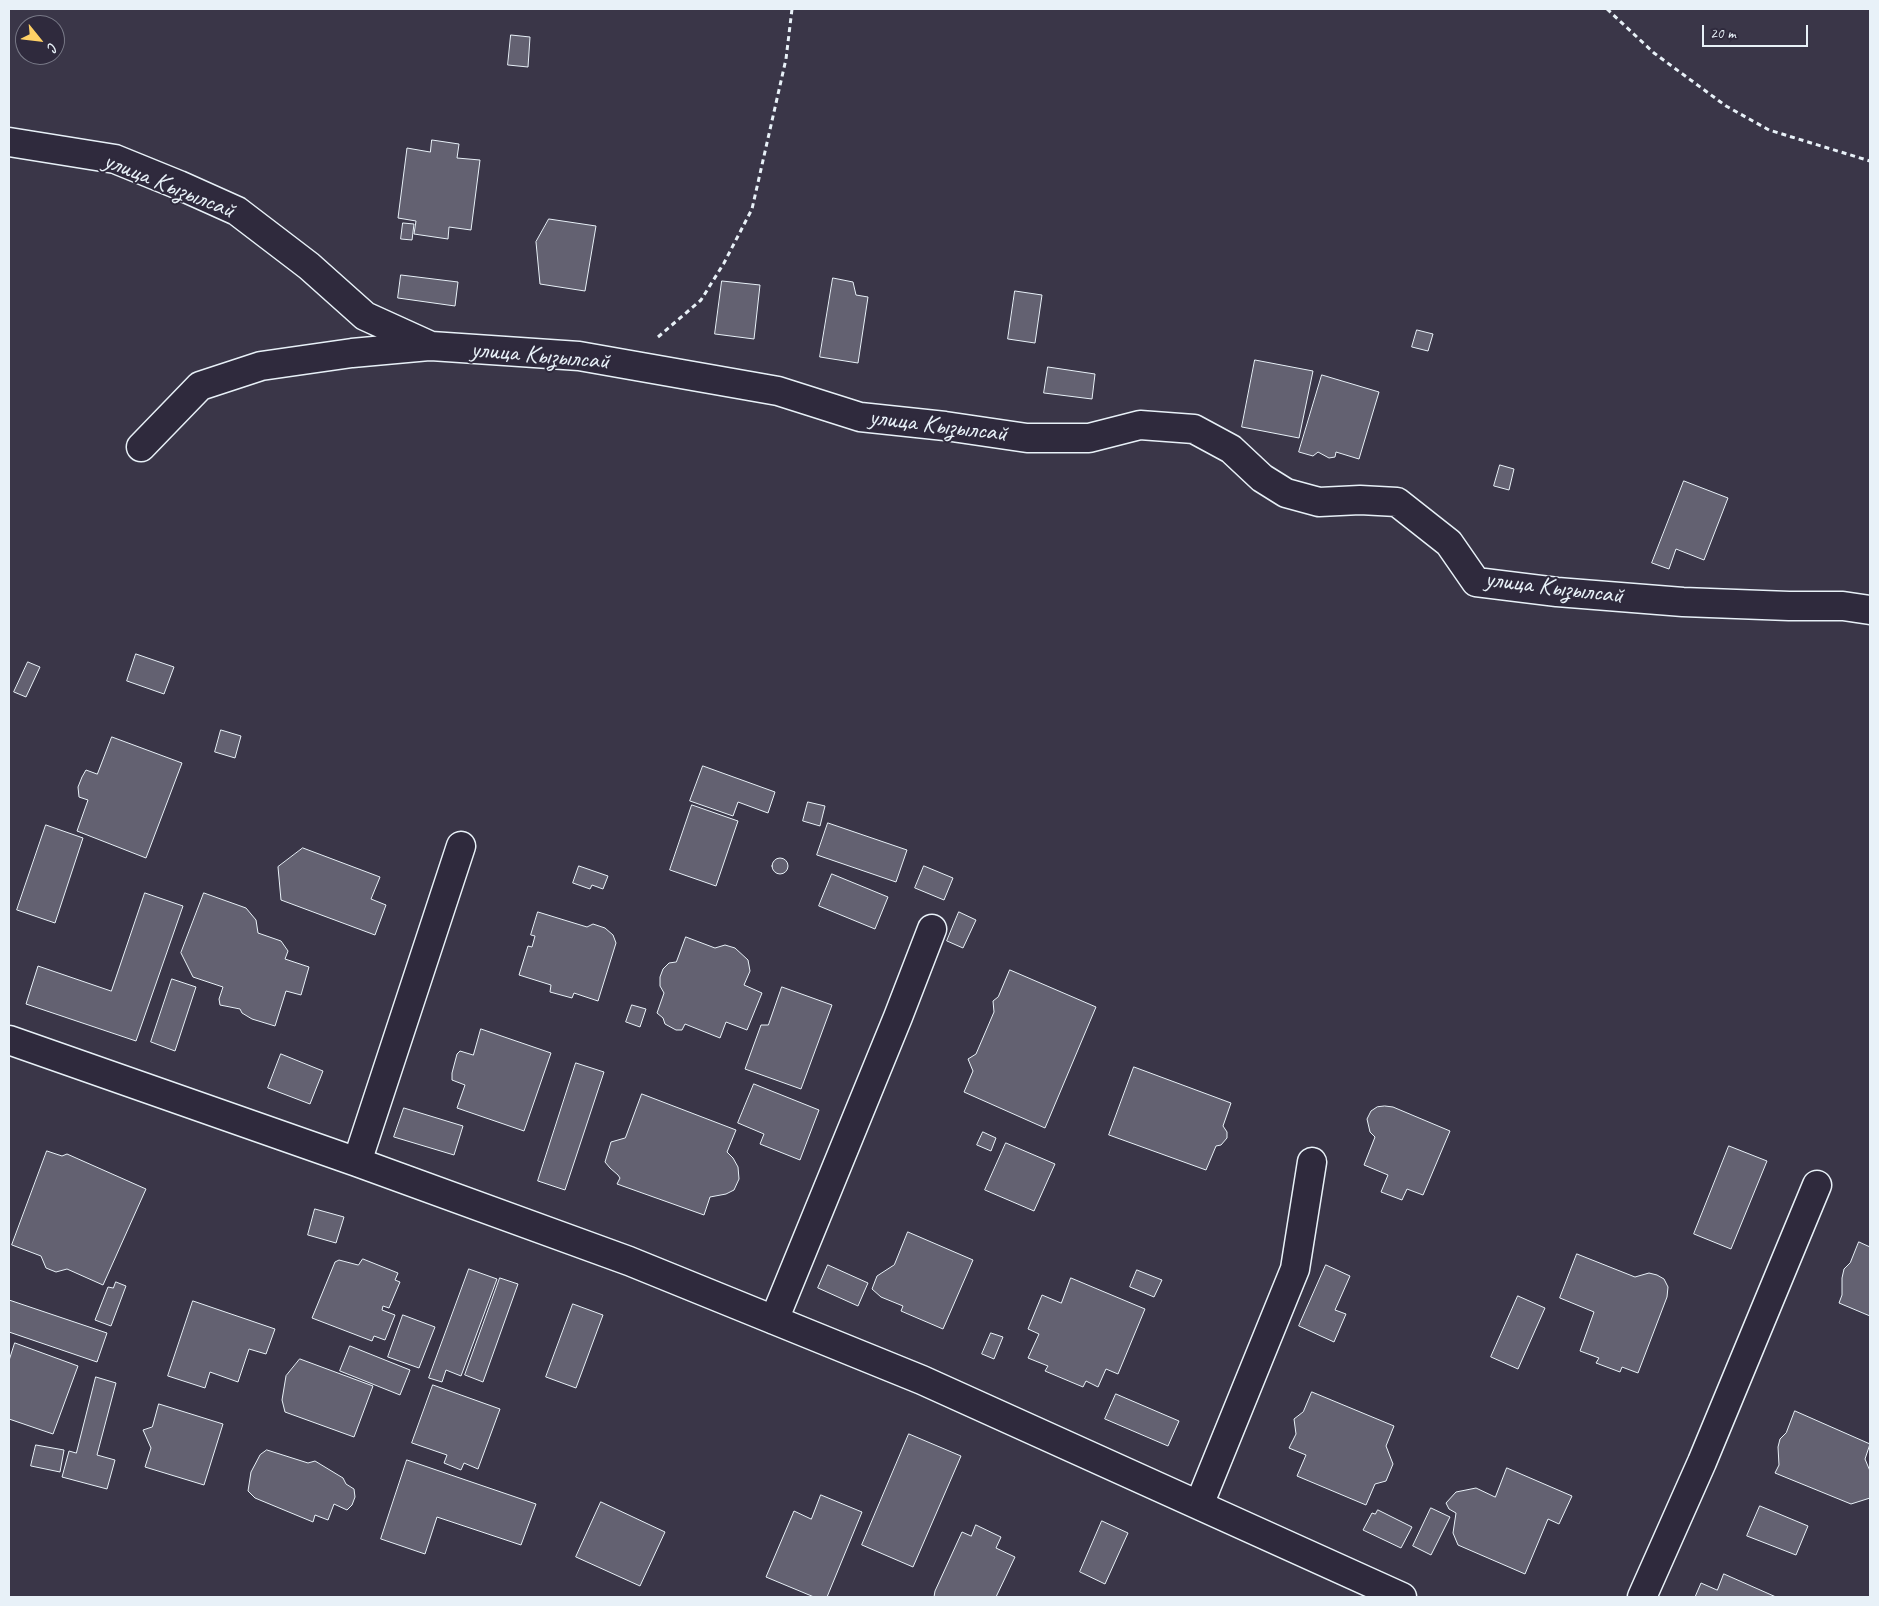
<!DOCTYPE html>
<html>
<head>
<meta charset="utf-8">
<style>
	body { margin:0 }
	#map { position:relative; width:1879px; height:1606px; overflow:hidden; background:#3a3648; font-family:Caveat,sans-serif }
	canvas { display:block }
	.frame { position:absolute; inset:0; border:10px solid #e8f1f8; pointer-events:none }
	.north { position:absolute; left:15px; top:15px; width:50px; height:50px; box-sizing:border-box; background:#2f2a3d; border:1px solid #797a88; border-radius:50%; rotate:119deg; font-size:14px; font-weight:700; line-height:20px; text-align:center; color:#e8f1f8 }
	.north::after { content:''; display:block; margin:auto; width:18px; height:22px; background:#ffd166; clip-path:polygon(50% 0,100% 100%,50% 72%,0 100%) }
	.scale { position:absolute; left:1702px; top:25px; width:106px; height:22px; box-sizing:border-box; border:2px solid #e8f1f8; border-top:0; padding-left:6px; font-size:15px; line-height:18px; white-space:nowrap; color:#e8f1f8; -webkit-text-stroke:4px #2f2a3d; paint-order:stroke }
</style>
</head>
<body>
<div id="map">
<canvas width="1879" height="1606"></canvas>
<div class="frame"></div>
<div class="north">С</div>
<div class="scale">20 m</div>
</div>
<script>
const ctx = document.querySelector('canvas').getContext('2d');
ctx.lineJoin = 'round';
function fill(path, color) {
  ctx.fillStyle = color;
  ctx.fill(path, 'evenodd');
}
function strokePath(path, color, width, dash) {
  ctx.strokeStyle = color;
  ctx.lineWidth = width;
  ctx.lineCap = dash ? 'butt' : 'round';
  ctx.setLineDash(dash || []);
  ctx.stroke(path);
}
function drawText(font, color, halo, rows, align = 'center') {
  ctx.font = font + ' Caveat,sans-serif';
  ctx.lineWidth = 4;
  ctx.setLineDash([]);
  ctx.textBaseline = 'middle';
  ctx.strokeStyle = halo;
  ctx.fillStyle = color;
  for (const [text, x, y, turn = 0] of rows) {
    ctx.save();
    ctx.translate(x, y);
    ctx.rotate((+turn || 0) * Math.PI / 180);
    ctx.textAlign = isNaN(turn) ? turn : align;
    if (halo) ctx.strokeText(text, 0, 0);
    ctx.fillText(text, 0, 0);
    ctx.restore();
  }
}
const building = new Path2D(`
	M511 35 530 37 528 67 508 65Z
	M432 140 459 144 457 158 480 160 471 230 449 227 448 239 414 234 416 221 398 218 407 148 430 152Z
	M549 219 596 226 585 291 540 284 536 242Z
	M403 223 414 224 412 240 401 239Z
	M401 275 458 282 455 306 398 298Z
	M833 278 853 282 856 295 868 297 858 363 820 357Z
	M722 281 760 285 754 339 715 334Z
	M1015 291 1042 295 1035 343 1008 339Z
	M1417 330 1433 334 1428 351 1412 347Z
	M1255 360 1313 371 1299 438 1242 427Z
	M1048 367 1095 374 1092 399 1044 393Z
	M1322 375 1379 392 1359 459 1336 452 1335 457 1329 458 1318 452 1313 456 1299 452Z
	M1500 465 1514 469 1509 490 1494 486Z
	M1684 481 1728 498 1704 560 1676 549 1669 569 1652 563Z
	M136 654 174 667 164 694 127 681Z
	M28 662 40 667 26 697 14 692Z
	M221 730 241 736 235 758 215 752Z
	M112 737 182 763 146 858 77 831 88 800 79 797 78 787 82 777 86 770 97 774Z
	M703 766 775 792 768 813 738 802 733 816 690 801Z
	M808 802 825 806 820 826 803 821Z
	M692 805 738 821 716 886 670 870Z
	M828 823 907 850 896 882 817 855Z
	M46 825 83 838 55 923 17 910Z
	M303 848 380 877 371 899 386 905 375 935 281 900 278 867Z
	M772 866a8 8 0 1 1 16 0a8 8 0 1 1-16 0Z
	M579 866 608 876 603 889 592 885 590 889 573 883Z
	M924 866 953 878 944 900 915 888Z
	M832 874 888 897 875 929 819 906Z
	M145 893 183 906 136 1041 26 1004 38 966 111 991Z
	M204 893 246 908 256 920 258 933 281 941 288 951 285 959 309 967 301 995 286 991 275 1026 252 1019 242 1013 240 1009 220 1005 219 999 223 987 193 977 181 953Z
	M538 912 587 927 593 924 605 928 613 935 616 943 598 1001 574 993 572 998 550 992 551 985 519 975 528 946 532 947 535 936 531 935Z
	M959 912 976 920 963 948 947 941Z
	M686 937 715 948 725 945 735 948 748 960 750 971 744 985 762 993 747 1030 726 1022 720 1038 685 1024 682 1030H676L665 1024 663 1018 657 1013 664 993 660 986V977L663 969 669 963 676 962Z
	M1010 970 1096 1007 1045 1128 964 1092 973 1071 968 1059 976 1054 994 1012 993 1001 998 997Z
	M172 979 196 987 175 1051 151 1042Z
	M782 987 832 1005 801 1089 745 1069 761 1025H768Z
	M632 1005 646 1009 640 1027 626 1022Z
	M481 1029 551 1053 524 1131 457 1108 465 1085 452 1080V1073L457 1054 460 1051 473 1055Z
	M281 1054 323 1071 310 1104 268 1088Z
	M576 1063 604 1072 565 1190 538 1181Z
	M1134 1067 1231 1103 1223 1126 1227 1132V1138L1221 1145 1216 1146 1206 1170 1109 1135Z
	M754 1084 819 1110 800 1160 760 1144 764 1134 738 1123Z
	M642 1094 736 1130 727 1152 733 1158 738 1167 739 1179 734 1190 726 1194 710 1197 704 1215 617 1184 620 1178 618 1175 610 1168 605 1162 611 1142 625 1138Z
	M1385 1106 1393 1107 1450 1131 1423 1195 1407 1189 1402 1200 1381 1192 1388 1175 1364 1165 1375 1137 1370 1132 1367 1119 1371 1111 1377 1107Z
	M404 1108 463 1126 454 1155 394 1137Z
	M983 1132 996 1138 991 1151 977 1145Z
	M1006 1143 1055 1164 1034 1211 985 1190Z
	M1729 1146 1767 1161 1731 1249 1694 1234Z
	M47 1151 62 1156 67 1154 146 1189 103 1285 67 1269 56 1272 46 1268 41 1256 12 1245Z
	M315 1209 344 1217 336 1243 308 1235Z
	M908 1232 973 1260 943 1329 901 1311 903 1306 881 1297 872 1289 877 1276 894 1265Z
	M1859 1242 1870 1247V1316L1839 1303 1842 1295V1278L1844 1269 1850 1263Z
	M1577 1254 1635 1277 1649 1273 1657 1275 1664 1279 1668 1287 1667 1297 1638 1373 1622 1367 1620 1372 1596 1363 1599 1358 1580 1351 1594 1312 1560 1298Z
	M363 1259 398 1273 395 1280 400 1282 389 1308 383 1306 382 1310 395 1315 385 1340 374 1336 372 1341 312 1318 335 1262 339 1260 358 1265Z
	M828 1265 868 1283 858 1306 818 1288Z
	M1326 1265 1350 1276 1335 1310 1346 1314 1334 1342 1299 1326Z
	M469 1269 497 1279 461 1376 446 1370 442 1382 429 1378Z
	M1137 1270 1162 1280 1154 1297 1130 1287Z
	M500 1278 518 1284 483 1382 465 1375Z
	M1071 1278 1145 1309 1118 1374 1106 1369 1098 1387 1086 1381 1083 1387 1045 1371 1048 1366 1028 1358 1039 1334 1028 1329 1042 1295 1061 1303Z
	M116 1282 126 1286 111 1326 95 1320 108 1287 113 1288Z
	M1518 1296 1545 1308 1518 1369 1491 1357Z
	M9 1300 107 1333 97 1362 9 1332Z
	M193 1301 275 1329 266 1354 249 1349 238 1382 210 1372 205 1388 168 1376Z
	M573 1304 603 1315 576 1388 546 1377Z
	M403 1315 435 1327 419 1368 388 1357Z
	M991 1333 1003 1337 994 1359 982 1354Z
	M15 1343 78 1366 53 1434 9 1419V1361Z
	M350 1346 410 1370 400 1395 340 1371Z
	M300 1359 373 1386 354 1437 285 1412 282 1400 286 1376Z
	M96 1377 116 1383 97 1455 115 1460 107 1489 62 1477 69 1451 76 1453Z
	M433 1385 500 1409 478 1469 464 1463 461 1470 444 1463 447 1455 412 1443Z
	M1312 1392 1394 1426 1386 1446 1393 1464 1386 1481 1375 1484 1366 1505 1297 1476 1306 1455 1289 1448 1296 1434 1294 1419 1303 1412Z
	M1116 1394 1179 1421 1168 1446 1105 1419Z
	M159 1404 223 1424 204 1485 145 1467 151 1448 143 1430 152 1427Z
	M1795 1411 1870 1444 1865 1459 1870 1471V1498L1851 1504 1775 1473 1779 1465 1778 1447 1780 1439 1786 1433Z
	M909 1434 961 1456 913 1567 862 1545Z
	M36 1445 64 1450 60 1472 31 1466Z
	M267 1450 308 1463 315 1461 343 1478 346 1484 354 1489 355 1497 352 1505 347 1510 334 1504 328 1520 315 1515 313 1522 255 1498 248 1491 251 1472 260 1455Z
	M407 1460 536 1504 521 1545 437 1517 425 1554 381 1539Z
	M1507 1468 1572 1496 1559 1524 1548 1519 1525 1574 1458 1545 1453 1533 1456 1513 1449 1509 1446 1503 1456 1492 1476 1488 1495 1497Z
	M821 1495 862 1512 827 1597H814L766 1577 794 1511 811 1519Z
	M601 1502 665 1532 640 1586 576 1557Z
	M1760 1506 1808 1526 1796 1555 1747 1536Z
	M1431 1508 1450 1517 1431 1555 1413 1546Z
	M1378 1510 1412 1527 1401 1548 1363 1530 1372 1513 1375 1514Z
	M1102 1521 1128 1533 1105 1584 1080 1572Z
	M976 1525 1001 1537 996 1548 1015 1557 996 1597H934L935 1591 962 1532 971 1536Z
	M1724 1574 1776 1597H1695L1701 1583 1717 1590Z`);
fill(building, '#636171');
strokePath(building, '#e8f1f8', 1);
const street = new Path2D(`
	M9 142 115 159 179 185 237 211 309 266 365 316 431 346 579 356 778 391 860 417 945 426 1027 438H1089L1140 425 1194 429 1231 449 1262 478 1286 493 1319 502 1360 500 1397 502 1449 543 1476 582 1557 592 1683 602 1789 606H1843L1870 610
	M141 447 200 386 261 366 352 353 429 346
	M9 1040 357 1162 629 1261 922 1380 1402 1597
	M357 1162 461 846
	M774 1320 898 1017 932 929
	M1199 1505 1295 1269 1312 1162
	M1642 1597 1702 1462 1817 1185`);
strokePath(street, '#e8f1f8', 31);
strokePath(new Path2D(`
	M1607 9 1654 53 1726 106 1769 130 1870 161
	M658 337 701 300 724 263 752 209 786 59 792 9`), '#e8f1f8', 3, [5, 4]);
strokePath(street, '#2f2a3d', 28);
drawText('25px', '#e8f1f8', '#2f2a3d', [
	["улица Кызылсай",169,186,22],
	["улица Кызылсай",540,356,5],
	["улица Кызылсай",938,426,7],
	["улица Кызылсай",1554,588,7]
]);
</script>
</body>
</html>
